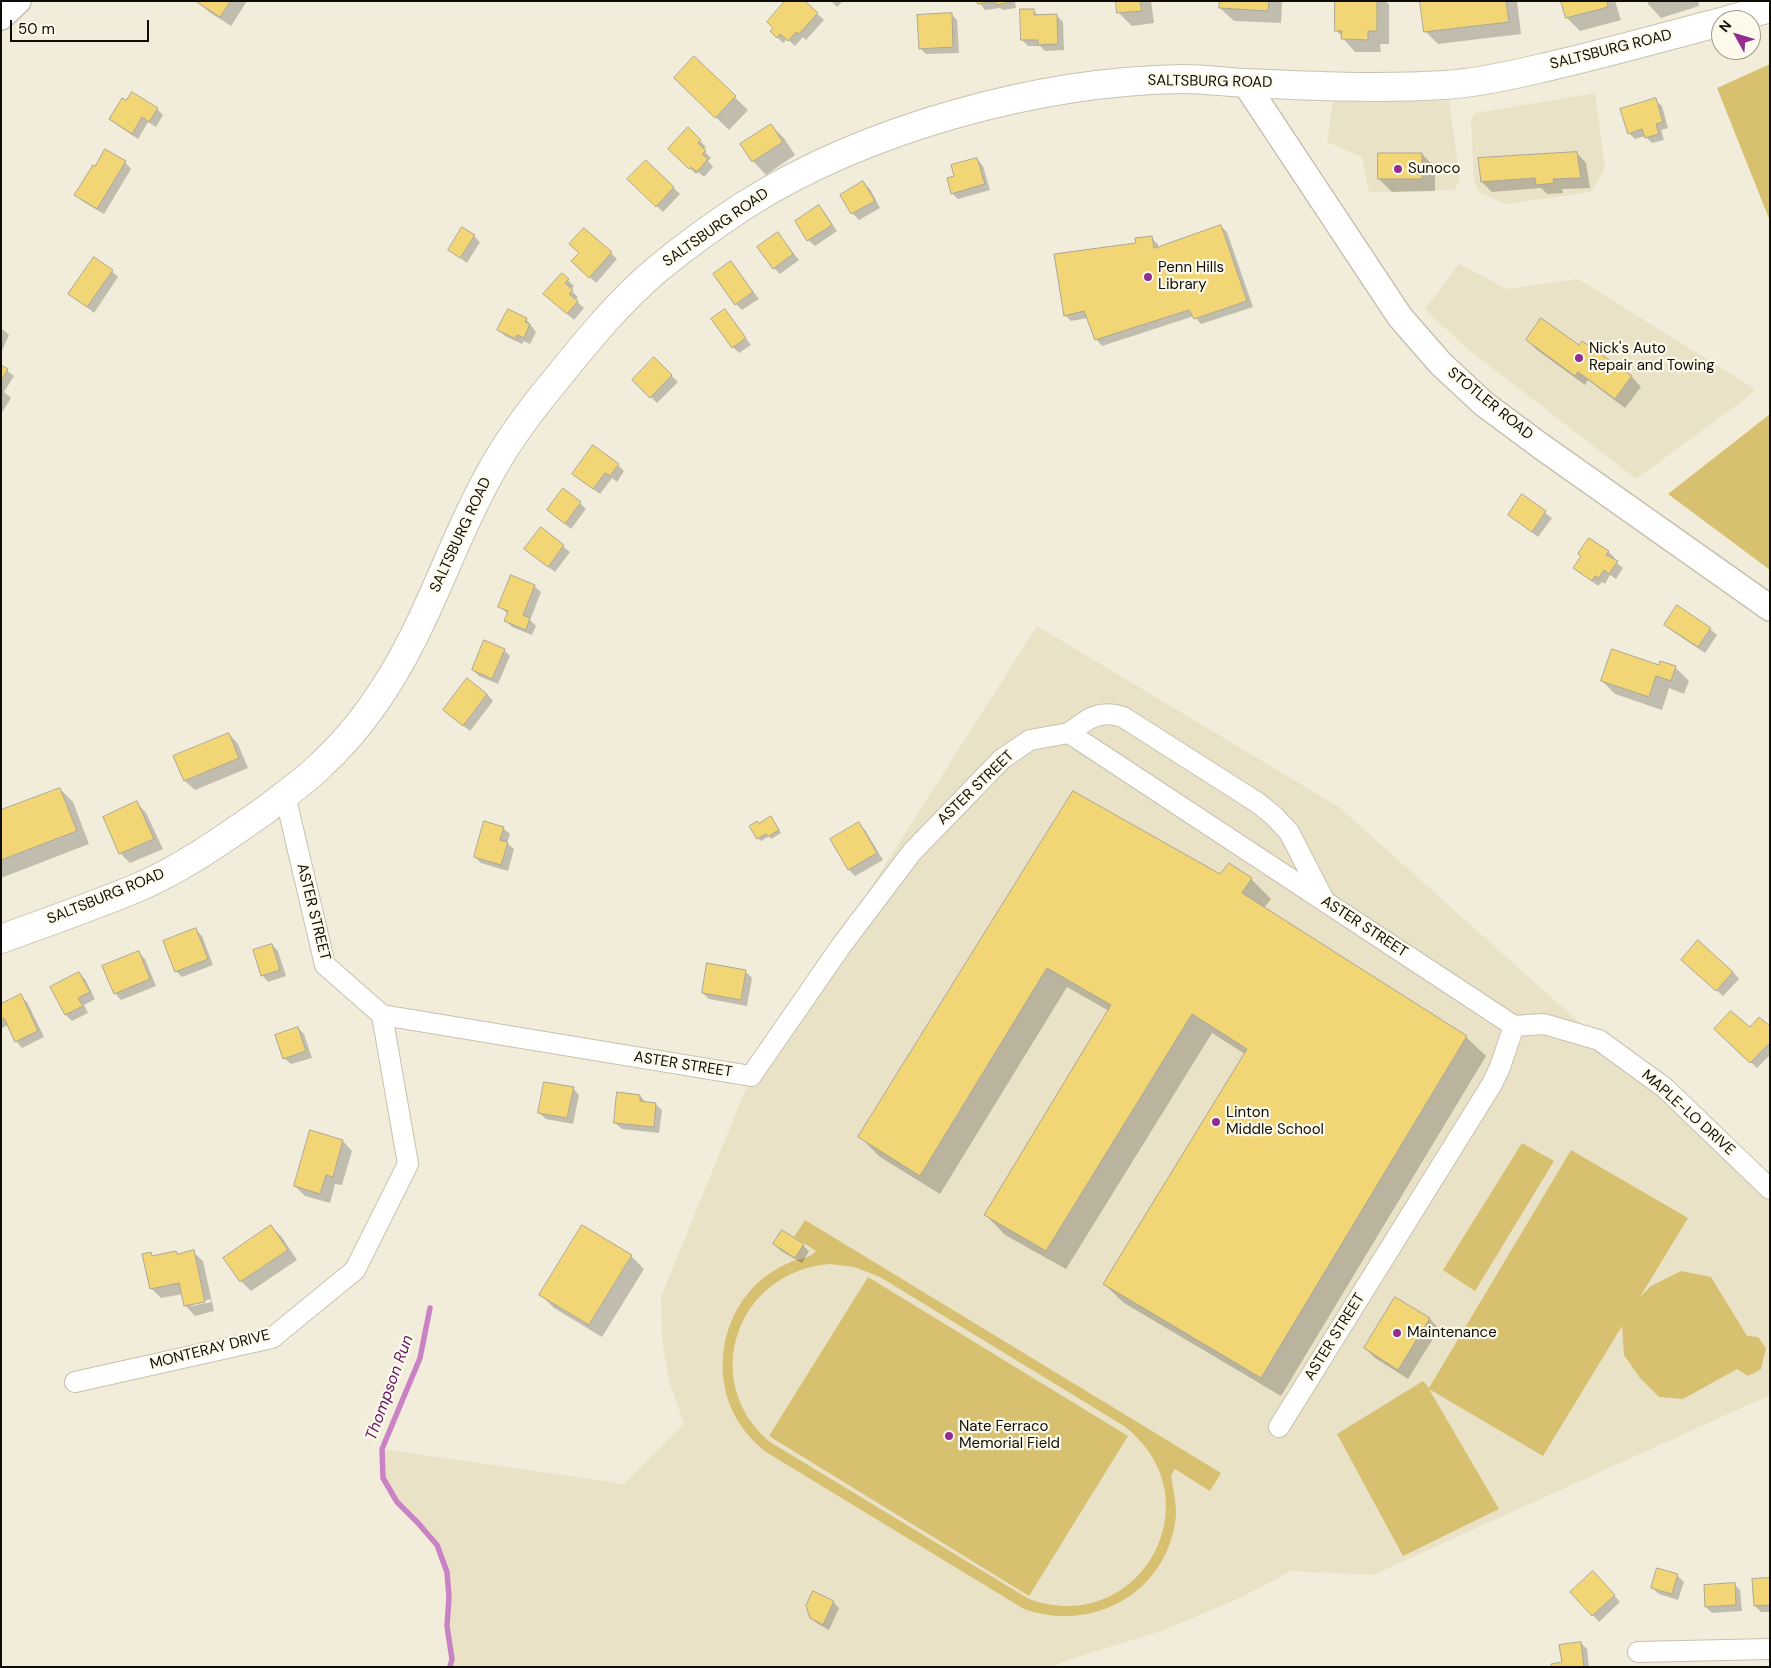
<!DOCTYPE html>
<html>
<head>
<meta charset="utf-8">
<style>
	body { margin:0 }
	#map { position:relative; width:1771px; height:1668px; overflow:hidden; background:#f2edda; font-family:"DM Sans",sans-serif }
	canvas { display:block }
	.frame { position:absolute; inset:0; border:2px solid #0e0c06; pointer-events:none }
	.north { position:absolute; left:1711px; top:10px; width:50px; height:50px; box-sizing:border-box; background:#fefaeb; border:1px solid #9e9b8f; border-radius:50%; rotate:309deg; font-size:14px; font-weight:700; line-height:20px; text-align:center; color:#0e0c06 }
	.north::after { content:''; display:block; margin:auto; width:18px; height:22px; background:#942d91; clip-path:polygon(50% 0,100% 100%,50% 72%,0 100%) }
	.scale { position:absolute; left:10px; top:20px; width:139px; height:22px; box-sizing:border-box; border:2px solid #0e0c06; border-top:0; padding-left:6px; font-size:15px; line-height:18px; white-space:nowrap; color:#0e0c06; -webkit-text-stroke:4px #fefaeb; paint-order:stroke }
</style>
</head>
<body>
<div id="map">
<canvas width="1771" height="1668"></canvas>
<div class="frame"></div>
<div class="north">N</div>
<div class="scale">50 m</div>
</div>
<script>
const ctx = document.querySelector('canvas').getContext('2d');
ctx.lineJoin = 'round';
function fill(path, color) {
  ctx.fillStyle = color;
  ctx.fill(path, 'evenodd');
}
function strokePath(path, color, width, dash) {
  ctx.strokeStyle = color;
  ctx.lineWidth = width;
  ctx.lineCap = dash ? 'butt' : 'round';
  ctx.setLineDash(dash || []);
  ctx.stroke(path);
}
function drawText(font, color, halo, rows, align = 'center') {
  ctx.font = font + ' "DM Sans",sans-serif';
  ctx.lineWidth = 4.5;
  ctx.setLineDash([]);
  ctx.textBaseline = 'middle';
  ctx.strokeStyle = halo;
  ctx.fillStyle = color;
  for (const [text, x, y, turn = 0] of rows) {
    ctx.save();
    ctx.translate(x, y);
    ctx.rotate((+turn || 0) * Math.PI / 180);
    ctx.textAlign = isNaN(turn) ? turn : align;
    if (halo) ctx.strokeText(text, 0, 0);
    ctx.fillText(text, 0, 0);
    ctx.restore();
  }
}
fill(new Path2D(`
	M1595 93 1605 168 1591 192 1505 204 1480 193 1474 182 1471 120 1475 113Z
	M1449 101 1460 180 1454 190 1369 192 1362 157 1327 142 1333 102Z
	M1459 264 1507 289 1578 279 1755 389 1745 399 1636 479 1464 346 1425 309Z
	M1037 626 1339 807 1599 1040 1770 1189V1395L1373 1575 1291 1571 1242 1597 1164 1630 1065 1661 1052 1667H450L452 1658 447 1626V1572L437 1545 409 1514 383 1478 382 1449 624 1484 684 1423 669 1381 662 1339 661 1297 751 1076Z`), '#e9e2c7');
fill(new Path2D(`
	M1770 64V221L1717 88Z
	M1770 414V570L1668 494Z
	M1522 1143 1554 1161 1475 1291 1443 1270Z
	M1571 1150 1688 1218 1640 1297 1651 1286 1681 1271 1711 1277 1747 1336 1758 1337 1766 1348 1761 1369 1748 1376 1737 1369 1683 1399 1659 1397 1640 1378 1624 1355 1622 1326 1543 1456 1429 1389 1499 1509 1403 1556 1337 1434 1423 1381 1429 1388Z
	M805 1220 1221 1473 1210 1491 1175 1469 1171 1476C1173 1488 1176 1501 1176 1514 1170 1591 1094 1634 1024 1609L766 1452C756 1444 747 1435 740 1424 709 1377 721 1310 766 1276 774 1270 783 1265 793 1261 801 1258 811 1258 816 1251L794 1237ZM830 1264 854 1267 880 1277 1124 1426C1218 1498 1140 1639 1029 1599L770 1442C698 1381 737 1271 830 1264Z
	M868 1277 1128 1436 1029 1596 769 1436Z`), '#d8c071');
fill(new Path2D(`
	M201 1H247L231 26 209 12 200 3Z
	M803 1 824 20 806 40 803 37 795 46 787 39 783 43 771 31Z
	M831 1H843L837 7Z
	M978 1H1015L1016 8 1003 10 1000 8 985 10Z
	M1117 1H1151L1154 23 1132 26 1119 13Z
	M1221 1H1282L1281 23 1234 21 1220 8Z
	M1337 1H1386L1389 5V44H1380L1381 52H1355L1336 30Z
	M1422 1H1517L1521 34 1438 44 1425 31Z
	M1562 1H1615L1621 20 1580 31 1567 18Z
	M1647 1H1698L1699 6 1661 18 1648 4Z
	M1033 10 1039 16 1056 15 1063 22 1064 50 1045 51 1040 46H1028L1022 40Z
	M951 14 957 20 959 53 926 54 920 48Z
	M694 58 748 110 729 130 675 78Z
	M1655 100 1662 106 1668 128 1661 130 1664 140 1652 143 1645 136 1635 139 1629 133Z
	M127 102 157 109 163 115 156 127 148 122 138 139 117 125 110 119Z
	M771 125 784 138 795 155 766 175 753 161Z
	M688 129 706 147 703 150 711 158 708 161 713 167 704 177 698 172 696 174 676 156Z
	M1577 153 1586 163 1590 188 1562 189 1563 193 1547 194 1541 188 1492 192 1482 182Z
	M1422 154 1435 167V191L1392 192 1379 179Z
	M977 159 983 166 990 190 958 199 952 193 955 176Z
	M125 162 131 169 104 214 82 201 76 195Z
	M646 162 680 194 663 212 629 179Z
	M863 183 870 189 880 208 859 220 852 213 842 195Z
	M819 207 825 213 837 231 815 246 808 240Z
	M1221 226 1227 232 1253 307 1201 324 1194 316 1102 346 1096 339 1088 318 1071 321 1065 315 1137 244 1151 238 1158 244V247Z
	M778 234 799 260 780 274 774 268Z
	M474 236 480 242 467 263 449 250Z
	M580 253H611L617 259 596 283 579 267Z
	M731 263 759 299 742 310 736 304Z
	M112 271 118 277 94 313 70 294Z
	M568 280 574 286 571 290 578 297 575 300 584 308 574 320 545 294Z
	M724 310 751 345 739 353 733 347Z
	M526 319 536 332 530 344 524 341 522 344 505 336 499 330Z
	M1 328 9 335 1 353Z
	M1527 340 1579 347 1583 342 1632 377 1641 387 1625 408 1588 380 1585 385 1537 350Z
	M654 359 678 382 657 403 634 380Z
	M1 366 14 376 4 392 11 398 1 414Z
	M618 465 624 471 617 482 612 478 600 494 580 480Z
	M1522 496 1552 518 1538 537 1509 515Z
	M580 503 586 509 571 529 548 510Z
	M541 529 570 552 555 572 532 555Z
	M1590 539 1609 552 1615 558 1613 560 1623 568 1616 579 1610 575 1605 584 1602 582 1598 586 1575 568 1582 557Z
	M534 586 541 592 530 620 536 626 532 635 512 627 506 621 508 614 500 607Z
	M1666 625 1710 629 1717 635 1705 653 1672 631Z
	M504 650 510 656 498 684 479 676 473 670Z
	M1660 667H1675L1689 681 1684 694 1669 688 1662 710 1615 694 1602 681Z
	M487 694 493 701 470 731 444 710Z
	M229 734 238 744 248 768 195 790 185 781Z
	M60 789 73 802 89 844 1 878V812Z
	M1073 793 1220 876 1229 864 1251 879 1271 899 1264 908 1466 1037 1486 1056 1281 1396 1124 1303 1104 1284 1245 1054 1212 1033 1066 1269 1005 1235 986 1215 1109 1011 1067 987 940 1194 880 1157 860 1137Z
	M137 803 146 813 163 849 130 863 120 853Z
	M773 820 781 833 771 839 769 836 761 841 758 838Z
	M859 824 865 830 883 860 855 876 849 870 831 840Z
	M503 828 510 834 507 843 514 849 508 871 481 863 475 857Z
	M196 930 202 936 213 965 182 977 176 971Z
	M272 945 278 951 286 976 268 982 262 975Z
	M139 953 145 959 156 986 121 1000 115 993Z
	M1689 966 1733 972 1739 979 1723 996Z
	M745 971 752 978 747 1006 709 999 703 993Z
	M79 973 85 979 95 999 84 1005 88 1013 72 1021 66 1015 52 987Z
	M21 996 27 1002 44 1037 22 1048 16 1041 8 1025 2 1028 1 1027V1005Z
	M1770 1027V1055L1757 1068 1716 1029Z
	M298 1028 304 1034 312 1058 291 1064 284 1058Z
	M573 1088 579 1095 573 1124 546 1119 539 1113Z
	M640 1096 646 1102 655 1104 662 1110 659 1133 622 1129 615 1123Z
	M343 1141 352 1151 342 1185 335 1184 330 1203 305 1196 295 1186Z
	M271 1227 281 1236 297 1260 251 1291 241 1281 225 1258Z
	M774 1244 803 1245 809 1251 802 1263 781 1251Z
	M176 1252 178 1255 193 1252 203 1261 214 1311 195 1316 186 1306 183 1294 161 1298 151 1288 150 1254 154 1257ZM211 1299V1302L191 1306V1304Z
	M631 1256 644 1269 602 1337 554 1308 541 1295Z
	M1395 1299 1430 1319 1439 1329 1408 1379 1375 1358 1365 1348Z
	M1677 1575 1684 1582 1678 1600 1659 1594 1652 1588Z
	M1599 1579 1620 1602 1599 1622 1572 1592Z
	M1770 1579V1612H1761L1755 1606Z
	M1734 1584 1740 1590 1742 1611 1712 1613 1706 1607Z
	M833 1602 839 1608 829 1630 818 1624 811 1617Z
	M1581 1643 1587 1649 1589 1667H1552L1563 1663Z`), '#0003');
strokePath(new Path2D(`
	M430 1308 420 1358 382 1449 383 1478 397 1502 418 1523 437 1545 447 1572 449 1597 447 1626 452 1659 450 1667`), '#c983c4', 5.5);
const building = new Path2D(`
	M199 1H231L220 17 198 3Z
	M785 1H805L818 13 799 34 796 32 788 41 780 34 777 38 770 31 773 28 767 22Z
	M977 1H1011V2L996 5 995 1 978 4Z
	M1116 1H1140L1142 11 1117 13Z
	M1220 1H1269L1268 11 1219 8Z
	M1335 1H1377V31H1368V40L1341 39 1342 31H1335Z
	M1420 1H1506L1509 22 1424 32Z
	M1561 1H1607L1608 7 1566 18Z
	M1020 9H1034V15L1057 14 1058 44 1038 45V40H1021Z
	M952 13 953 47 919 49 917 15Z
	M694 56 736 96 715 118 674 78Z
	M132 92 158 108 149 122 142 117 132 134 109 119 122 98 126 100Z
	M1656 98 1663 122 1656 124 1659 134 1645 138 1642 129 1628 134 1620 109Z
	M771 124 783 142 752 162 740 144Z
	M688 127 701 140 698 143 706 151 702 154 708 159 697 172 691 167 689 169 668 149Z
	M105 149 126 161 97 209 74 195 93 165 95 166Z
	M1577 152 1581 178 1553 179 1554 183 1536 185 1535 178 1481 182 1478 158Z
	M1378 153H1422V179H1378Z
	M977 158 985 184 951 194 947 178 954 176 951 165Z
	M646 160 674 187 656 207 627 179Z
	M863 181 875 201 851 214 840 195Z
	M819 205 832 225 807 241 795 221Z
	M1221 225 1247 301 1194 319 1189 310 1095 340 1084 311 1064 316 1054 254 1136 243 1135 238 1152 236 1154 248Z
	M462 227 475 235 460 258 448 250Z
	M584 228 612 252 589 278 571 261 579 253 569 244Z
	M778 232 793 254 773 269 757 247Z
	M94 257 113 270 87 307 68 294Z
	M731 261 753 292 735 305 713 274Z
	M562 273 569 279 565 283 573 290 569 294 578 301 567 314 543 294Z
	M508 309 527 318 525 322 530 324 524 338 517 335 516 339 497 330Z
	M725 309 746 338 732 348 711 319Z
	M1541 318 1579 345 1582 341 1632 376 1615 399 1578 372 1575 376 1526 340Z
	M654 357 672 375 650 398 632 380Z
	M1 365 8 369 1 381Z
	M593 445 619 464 610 476 605 473 593 489 572 474Z
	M563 488 581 502 565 524 547 510Z
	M1522 494 1546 511 1532 532 1508 515Z
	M541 527 564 545 548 567 524 549Z
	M1589 538 1609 551 1606 555 1618 561 1609 574 1604 570 1599 578 1595 576 1592 581 1573 568 1581 556 1578 554Z
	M511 575 535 585 523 615 530 618 526 630 504 621 508 611 498 607Z
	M1677 605 1711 628 1698 647 1664 625Z
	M484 640 505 649 492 679 472 670Z
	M1612 649 1659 665 1660 661 1676 666 1671 681 1656 676 1649 697 1601 681Z
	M467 678 487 694 463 726 443 710Z
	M229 733 239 758 184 781 173 756Z
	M60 788 77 831 1 860V810Z
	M1073 791 1220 874 1229 863 1252 878 1242 893 1467 1036 1261 1378 1103 1284 1247 1049 1192 1014 1046 1251 984 1215 1111 1005 1047 968 920 1176 858 1137Z
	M137 801 154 839 119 854 103 817Z
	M771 816 779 830 767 837 766 834 757 839 749 826 757 821 759 823Z
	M484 821 504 827 500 840 508 842 501 865 474 857Z
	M859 822 877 853 848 870 830 839Z
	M196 928 208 959 175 972 163 941Z
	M1698 940 1733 972 1716 991 1681 960Z
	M272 944 280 970 261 976 253 950Z
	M139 951 150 979 114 994 102 966Z
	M707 963 746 970 741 1000 702 993Z
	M79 972 90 992 78 998 83 1006 65 1015 50 987Z
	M21 994 38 1031 15 1042 4 1018 1 1020V1004Z
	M1731 1011 1750 1027 1759 1017 1770 1026V1043L1750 1063 1714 1029Z
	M298 1027 306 1051 283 1059 275 1035Z
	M544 1082 574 1087 567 1118 538 1113Z
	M617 1092 640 1095V1101L656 1103 654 1127 614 1123Z
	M310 1130 343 1140 333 1177 326 1175 320 1194 294 1186Z
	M271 1225 288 1250 240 1282 223 1258Z
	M582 1225 632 1255 589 1325 539 1295Z
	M782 1230 804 1244 795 1258 773 1244Z
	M194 1250 205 1302 184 1306 179 1283 150 1289 142 1254 151 1252 152 1256 176 1251 177 1254Z
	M1395 1297 1430 1318 1398 1370 1364 1348Z
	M1657 1568 1678 1574 1672 1594 1651 1588Z
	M1593 1571 1615 1595 1592 1616 1570 1592Z
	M1770 1578V1605L1754 1606 1752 1579Z
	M1735 1583 1736 1605 1705 1607 1704 1585Z
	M813 1591 834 1601 823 1625 810 1618 806 1606Z
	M1581 1642 1584 1667H1551V1664L1562 1662 1559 1645Z`);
fill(building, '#f2d574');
strokePath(building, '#aca795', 1);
const minor = new Path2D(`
	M1069 733C1087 719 1099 709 1123 717L1258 803 1274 816 1289 832 1324 900
	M285 795 325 965 382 1015 751 1076 841 946 912 852 1002 759 1030 740 1069 733 1514 1026 1500 1067 1492 1084 1279 1427
	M1514 1026 1544 1024 1599 1040 1665 1088 1770 1189
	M75 1382 272 1338 355 1270 408 1164 382 1015
	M1638 1652 1770 1649`);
const tertiary = new Path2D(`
	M1 17 18 1
	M1245 83 1400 317 1441 364 1484 404 1542 447 1770 608`);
const secondary = new Path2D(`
	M1728 20 1770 8
	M1 939C47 922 94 906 139 887 183 868 224 839 264 811 283 796 304 782 321 765 359 730 390 684 413 638 440 585 459 529 488 477 506 443 529 412 554 382 586 342 620 300 660 267 687 245 716 224 745 205 867 128 1039 81 1183 79 1204 79 1225 82 1246 83 1312 86 1379 89 1445 85 1476 83 1508 76 1538 69 1600 55 1660 38 1721 22`);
strokePath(minor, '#c7c2af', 22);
strokePath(tertiary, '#c7c2af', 28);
strokePath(secondary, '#c7c2af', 30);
strokePath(minor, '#fff', 20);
strokePath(tertiary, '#fff', 25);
strokePath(secondary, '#fff', 28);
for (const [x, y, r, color] of [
	[1398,169,5,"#942d91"],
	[1148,277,5,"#942d91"],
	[1579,358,5,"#942d91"],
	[1216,1122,5,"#942d91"],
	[1397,1333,5,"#942d91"],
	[949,1436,5,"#942d91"]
]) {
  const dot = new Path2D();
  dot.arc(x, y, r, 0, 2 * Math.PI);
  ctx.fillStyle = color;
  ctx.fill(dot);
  strokePath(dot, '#fefaeb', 2);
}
drawText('15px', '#0e0c06', '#fefaeb', [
	["SALTSBURG ROAD",1611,50,-14],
	["SALTSBURG ROAD",1210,82,1],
	["SALTSBURG ROAD",716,228,-35],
	["STOTLER ROAD",1490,404,39],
	["SALTSBURG ROAD",461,535,-65],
	["ASTER STREET",976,788,-44],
	["SALTSBURG ROAD",106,897,-22],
	["ASTER STREET",313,912,76],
	["ASTER STREET",1364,927,33],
	["ASTER STREET",683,1065,9],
	["MAPLE-LO DRIVE",1688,1113,42],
	["ASTER STREET",1335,1337,-58],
	["MONTERAY DRIVE",210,1350,-14]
]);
drawText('15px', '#0e0c06', '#fefaeb', [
	["Sunoco",1408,169],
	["Penn Hills",1158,268],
	["Library",1158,285],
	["Nick's Auto",1589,349],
	["Repair and Towing",1589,366],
	["Linton",1226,1113],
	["Middle School",1226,1130],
	["Maintenance",1407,1333],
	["Nate Ferraco",959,1427],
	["Memorial Field",959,1444]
], 'left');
drawText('italic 16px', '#671165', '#fefaeb', [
	["Thompson Run",390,1388,-70]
]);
</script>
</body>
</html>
